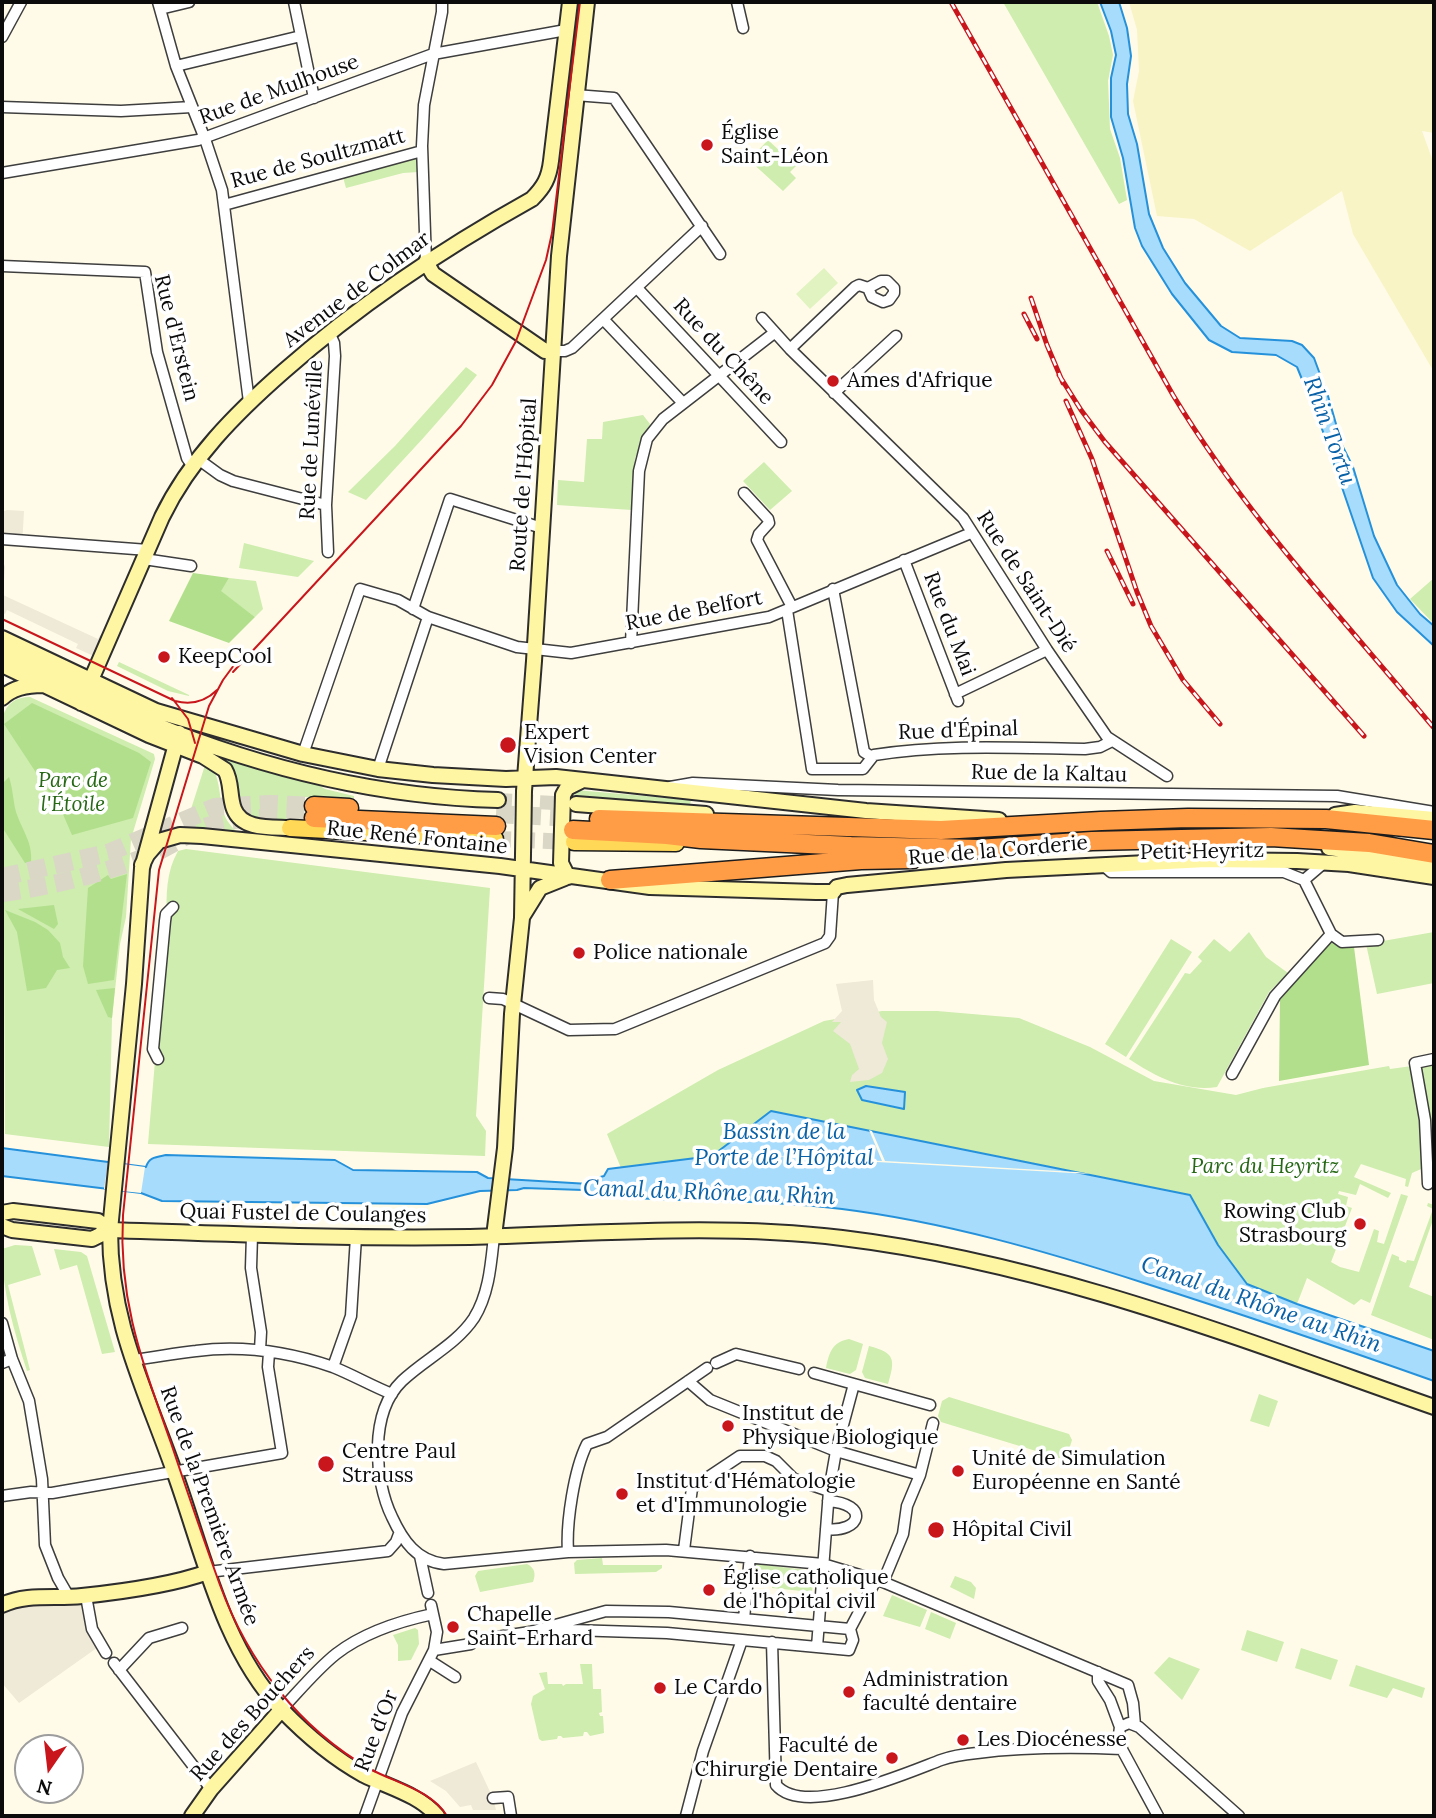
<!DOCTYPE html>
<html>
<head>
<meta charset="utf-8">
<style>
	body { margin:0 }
	#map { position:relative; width:1436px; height:1818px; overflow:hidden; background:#fffbe8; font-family:Lora,serif }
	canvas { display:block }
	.frame { position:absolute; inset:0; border:4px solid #0b0b0b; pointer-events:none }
	.north { position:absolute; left:14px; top:1734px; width:70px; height:70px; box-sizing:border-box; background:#fff; border:2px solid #9d9d9d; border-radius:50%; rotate:194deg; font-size:19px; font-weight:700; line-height:28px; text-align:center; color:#0b0b0b }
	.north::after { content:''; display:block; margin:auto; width:24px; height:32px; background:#c8161c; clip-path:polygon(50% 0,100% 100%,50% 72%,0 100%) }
</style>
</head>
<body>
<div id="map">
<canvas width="1436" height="1818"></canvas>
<div class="frame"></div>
<div class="north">N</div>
</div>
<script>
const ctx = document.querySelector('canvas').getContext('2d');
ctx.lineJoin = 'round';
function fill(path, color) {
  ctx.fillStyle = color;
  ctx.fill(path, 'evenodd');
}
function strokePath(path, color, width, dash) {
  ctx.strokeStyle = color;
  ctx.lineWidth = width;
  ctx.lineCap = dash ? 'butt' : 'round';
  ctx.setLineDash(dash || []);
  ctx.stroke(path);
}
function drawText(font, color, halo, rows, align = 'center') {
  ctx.font = font + ' Lora,serif';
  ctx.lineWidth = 7;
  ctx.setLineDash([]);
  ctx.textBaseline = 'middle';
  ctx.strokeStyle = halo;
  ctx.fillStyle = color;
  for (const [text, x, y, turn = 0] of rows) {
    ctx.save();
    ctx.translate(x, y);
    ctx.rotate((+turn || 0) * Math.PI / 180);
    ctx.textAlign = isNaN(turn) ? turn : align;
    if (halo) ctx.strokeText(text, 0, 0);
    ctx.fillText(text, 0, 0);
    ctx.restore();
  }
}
fill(new Path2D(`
	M1129 2H1434V133L1422 131 1434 164V372L1353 234 1342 191 1250 251 1194 219 1157 216 1133 101 1139 71 1137 30Z`), '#f8f4c5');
fill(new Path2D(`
	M1003 2H1097L1109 36 1113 55 1108 81 1110 129 1120 158 1127 200 1119 204Z
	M768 140 796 166 790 172 796 178 783 191 749 160Z
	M416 159 418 172 403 173 346 188 343 177Z
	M466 367 477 375C442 419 404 459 366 500L348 492 395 446Z
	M643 415 650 424 635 458 632 510 557 505 558 480 584 482 587 439H602L603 422Z
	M764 462 792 491 770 510 743 481Z
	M244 543 314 561 298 577 239 568Z
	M229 578 256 581 263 609 255 617 220 591Z
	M1434 578V624L1410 599Z
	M119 662 189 695V696L168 691 117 666Z
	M30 697 154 754 155 759 131 839 126 917 120 944 112 1018 109 1147 5 1134 3 716C7 703 16 697 30 697Z
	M211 748 309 779 325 789 354 796V798L301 797 299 826C287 825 273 826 261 823 232 816 245 781 228 764 224 759 216 756 209 753Z
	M206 762C222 774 218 797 224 814 227 823 235 830 241 836L184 831Z
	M575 790 691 800 690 805 575 798Z
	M186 849 490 888 476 1116 486 1131 485 1156 148 1144 167 919C166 895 166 872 178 851Z
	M1249 932 1266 957 1288 973 1269 992 1217 1087C1184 1092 1155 1076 1129 1059L1185 973 1190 974 1202 961 1198 957 1214 939 1230 952Z
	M1434 932V983L1377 994 1366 944Z
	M1171 939 1192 952 1126 1057 1105 1044Z
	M882 1011H937L1019 1018 1090 1047 1154 1081 1236 1095 1263 1088 1389 1066 1390 1069 1434 1063V1168L1428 1166 1412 1173 1408 1187 1405 1186 1406 1179 1361 1164 1354 1177 1391 1193 1388 1198 1360 1184 1356 1195 1339 1191 1338 1194 1348 1197 1346 1206 1352 1208 1331 1262 1340 1267 1359 1272 1374 1229 1379 1231 1377 1242 1384 1244 1401 1194 1408 1196 1370 1303 1361 1299 1354 1305 1307 1278 1297 1304 1247 1284 1218 1245 1190 1195 771 1111 712 1156 621 1168 607 1134 718 1070 824 1021Z
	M1428 1203 1434 1205V1217L1409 1287 1434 1297V1340L1371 1315 1392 1254 1399 1257V1260L1406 1263 1407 1260 1414 1261 1433 1209 1427 1206Z
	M15 1245 32 1246 41 1275 8 1285 30 1370 27 1371C14 1331 2 1291 2 1249Z
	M54 1249 81 1252 87 1256 115 1352 102 1354 77 1265 60 1270Z
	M849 1339 863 1344 856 1370 850 1374 826 1368C829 1353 832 1342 849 1339Z
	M869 1346C896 1353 895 1360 888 1384L865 1378 862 1372Z
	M1259 1394 1278 1401 1269 1427 1250 1421Z
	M949 1397 1069 1434 1072 1440 1067 1456 1059 1458 941 1422 938 1416 942 1401Z
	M602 1558 603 1565H662V1568L656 1572 575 1574 574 1563 577 1560Z
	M527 1564C535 1568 536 1574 533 1582L480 1592 475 1576 478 1571Z
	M756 1564 814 1571 812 1592 772 1588 773 1571 756 1569Z
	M955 1576 971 1582 976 1588 974 1599 950 1587Z
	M892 1595 927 1610 920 1627 883 1616Z
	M931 1612 956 1623 950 1639 925 1629Z
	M415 1628 418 1630 419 1644 411 1660 398 1661V1645L393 1635Z
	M1247 1630 1284 1642 1277 1662 1241 1650Z
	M1301 1648 1338 1660 1331 1680 1295 1668Z
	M1169 1657 1200 1669 1182 1700 1154 1673Z
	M580 1664H592L593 1689H601L602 1712 599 1713 600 1716H603L604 1733 590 1736 587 1732H584L583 1736 563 1738 561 1736H558L557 1739 542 1741 539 1739 531 1704 533 1696 545 1689 539 1673 547 1672 548 1684H562L563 1686 566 1684H583Z
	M1356 1665 1425 1688 1422 1698 1393 1688 1387 1698 1349 1686Z`), '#ceedae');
fill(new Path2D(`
	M193 573 229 578 221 591 255 617 229 643 169 621Z
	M32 703 139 753 151 762 133 818 72 835 62 812 4 724Z
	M9 777C13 789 13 801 16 812 22 830 33 843 31 862L25 863 4 830V782Z
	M127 874 114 980 88 984 83 966 88 888 108 875 111 879Z
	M54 905 58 924 54 929 18 909Z
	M5 910 35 922 48 930 60 943 63 957 70 968 57 970 46 988 27 991 17 932Z
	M1331 941 1339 947H1354L1369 1065 1279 1081 1280 1000Z
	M115 988 112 1018 108 1017 96 990Z`), '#b1df8c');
fill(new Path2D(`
	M824 268 838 283 810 309 796 294Z`), '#e1f3c1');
fill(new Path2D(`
	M7 510 24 511 22 547 2 546V512Z
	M2 558 5 567 3 595 98 639 100 635 106 638 96 657 76 648 78 644 7 610 5 614 2 613Z
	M873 980 874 1000 881 1017 887 1022 882 1043 888 1059 882 1073 869 1080 850 1082 852 1075 859 1069 850 1044 833 1031 841 1022H832L842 1011 836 984Z
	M86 1596 101 1645 19 1703 2 1683V1605Z
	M476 1762 493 1798 496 1810H473L471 1805 460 1807 446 1791 430 1781Z`), '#efe9d7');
const water = new Path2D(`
	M1100 2H1119L1127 28 1131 56 1127 84 1128 114 1137 144 1149 214 1163 248 1185 283 1221 326 1240 338 1292 341 1302 345 1314 358 1328 396 1342 445 1353 467 1374 536 1397 585 1420 614 1434 626V646L1397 612 1373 578 1321 426 1297 367 1276 355 1232 352 1209 340 1172 294 1142 246 1135 228 1123 158 1111 117V78L1116 55 1111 31Z
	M866 1086 905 1092 904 1109 862 1100 857 1090Z
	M771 1111 1190 1195 1218 1245 1247 1284 1297 1304 1434 1351V1381C1338 1347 1241 1314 1144 1283 1045 1251 945 1222 842 1209 758 1198 672 1203 588 1195V1191L583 1190 524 1188 517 1190 480 1191 427 1204 162 1201 141 1193 2 1176V1148L146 1167C149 1157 156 1157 166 1155L335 1160 353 1170 477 1172 488 1178 589 1184V1180L604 1176 608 1169 712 1156Z`);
fill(water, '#a7dcfd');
strokePath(water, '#2691db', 2);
fill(new Path2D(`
	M869 1130 872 1131 885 1161 1077 1172 1090 1174 717 1153 882 1161Z
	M108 1162 145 1167 141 1193 104 1189Z`), '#fffbe8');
strokePath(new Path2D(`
	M498 800 575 804`), '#dad7c7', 14, [14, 7]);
strokePath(new Path2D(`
	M495 839 574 842`), '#dad7c7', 16, [16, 8]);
strokePath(new Path2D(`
	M496 814 574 818
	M2 877 108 853 215 807 271 804 314 806
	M2 893C53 886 101 874 148 856 173 846 195 827 222 822 252 816 284 818 314 818`), '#dad7c7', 18, [18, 9]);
const street = new Path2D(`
	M158 2 176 66 205 139 222 190 249 402
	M294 2 314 98
	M737 2 743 28
	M160 9 189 2
	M2 37 21 2
	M176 66 301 36
	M575 95 614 98 720 254
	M2 107 121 111 192 107
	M2 173 198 140 433 54 566 30
	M224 205 422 151
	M426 262 422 146 424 105 442 12V2
	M2 266 145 272 157 352 187 458 192 465
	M637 288 781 442
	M762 318 790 349 963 518 1047 650 1107 737 1167 776
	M603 319 683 403
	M790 349 855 287 859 285 868 288 872 297 883 302 889 300 894 293V288L887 281H881L868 288
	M553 351H565L572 348 702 226
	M834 393 896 336
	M198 459 220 475 233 481 326 505
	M744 493 768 519 769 523 759 534 757 540 792 607
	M2 539 148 550
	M328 552 326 505 335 356 334 343 329 332
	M144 559 191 566
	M904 560 958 701
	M833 589 864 752 872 757
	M413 609 450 499 542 528
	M787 610 812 769H863L874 755C944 744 1015 748 1085 749L1100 747 1112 741
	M631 643 639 471 647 439 663 419 774 333
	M955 694 1047 650
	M303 754 360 589 398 600 428 617 517 647 571 653 769 617 971 533
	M378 769 428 617
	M670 787 693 783 838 790 1337 796 1434 812
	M1103 865 1111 872H1284L1304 880 1331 934
	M1304 880 1325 862
	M1331 934 1342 942 1378 940
	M489 998 503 999 569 1030 615 1029 825 943 830 936 833 892
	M158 1059 153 1049 165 921 166 914 173 907
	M1232 1074 1275 996 1331 934
	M1428 1184 1425 1120 1415 1063 1434 1059
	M252 1235 251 1268 261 1332 260 1350
	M494 1236C491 1264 489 1294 474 1318 456 1345 425 1359 402 1381 369 1413 374 1480 392 1517 403 1541 417 1561 444 1564L568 1552 666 1550 823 1564 883 1582 1128 1685 1133 1703 1135 1725
	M2 1323 12 1359 29 1401 42 1479 45 1545 58 1578 69 1597
	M132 1360C153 1358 174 1353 196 1351 242 1345 289 1352 333 1367 353 1375 372 1386 392 1394
	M2 1363 12 1359
	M716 1363 736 1354 799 1369
	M333 1367 351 1316 356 1237
	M814 1373 930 1405
	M688 1381 710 1400 836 1451 920 1475
	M2 1496 31 1492 52 1493 282 1453 268 1367 269 1352
	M826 1529C861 1533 870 1504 828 1501
	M684 1550 692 1488 740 1456H765L776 1461 794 1479 829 1491
	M568 1552C566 1523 574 1470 587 1444L607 1437 707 1368
	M420 1556 428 1593
	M208 1572 388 1551 396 1542 399 1534
	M883 1582 903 1534 907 1506 920 1475 933 1423
	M86 1596 92 1629 106 1653
	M744 1619 750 1556
	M540 1629 667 1633 849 1650 853 1640 850 1629 876 1580
	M477 1640 530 1632 606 1611 669 1612 850 1629
	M772 1642 776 1785C804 1818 904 1774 941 1760 952 1756 966 1754 977 1753 1025 1747 1074 1747 1122 1749
	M817 1647 829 1491 836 1451 854 1384
	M434 1650 471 1644
	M430 1661 455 1677
	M114 1663 211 1789
	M119 1670 149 1638 182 1628
	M1098 1672V1681L1110 1700 1120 1727
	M282 1709C299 1691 316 1670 336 1654 363 1633 400 1621 433 1614
	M1120 1727 1129 1723 1139 1727 1239 1816
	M1120 1727 1118 1742 1158 1816
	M493 1798 508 1797 511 1816
	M365 1816 402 1713 434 1650 437 1632 431 1605
	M686 1816 703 1751 742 1640`);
const secondary = new Path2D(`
	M426 262 433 274 545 351H553
	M2 638 156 711 303 754 378 769 433 775 506 779 556 777 866 811 999 820
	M2 653C53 672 101 702 151 723 261 768 379 797 498 800
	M2 665 149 735 203 756 225 770C232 782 229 796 234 809 242 830 271 827 290 828
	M2 698C13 687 28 685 43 685
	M81 703 162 517C190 459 236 413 284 371 360 304 444 248 532 199 544 187 549 178 551 161L570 2
	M179 733 142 868 134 984 110 1230C110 1324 145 1388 175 1474 203 1552 223 1648 281 1709 306 1735 333 1758 364 1775 388 1787 420 1795 437 1816
	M576 804 706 814
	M1335 815 1355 812 1434 819
	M1329 848 1375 854 1434 866
	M142 865 147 855 159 841 180 835 202 836 500 866 650 887 816 892H833L837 887 847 885 1006 870 1207 860 1297 861 1349 864 1434 877
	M568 877 561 863 563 795 567 788 581 781
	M522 917 540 888 565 878
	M2 1213 13 1211 98 1221 110 1230
	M2 1226 12 1230 92 1239 110 1230C230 1234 350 1239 470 1237 593 1234 719 1223 842 1238 1048 1263 1240 1339 1434 1407
	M494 1236 505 1148 512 1014 522 918 524 791 534 661 559 256 587 2
	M2 1605C27 1593 55 1599 82 1596 120 1592 172 1585 208 1572
	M192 1816 211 1789 282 1709`);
const primary = new Path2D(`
	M290 828 495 839
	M574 842 676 843`);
const highway = new Path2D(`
	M314 806 349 808
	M314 818 496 826
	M599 819 941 830 1101 821 1188 818 1326 819 1434 830
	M573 830 667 835 701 839 851 846 978 849 1092 841 1271 837 1369 843 1434 854
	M610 880 861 860 913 859`);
strokePath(street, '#3e3e3e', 13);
strokePath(secondary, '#2d2d2d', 18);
strokePath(primary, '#1c1c1c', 19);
strokePath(highway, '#1c1c1c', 21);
strokePath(street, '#fff', 10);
strokePath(secondary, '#fff6a3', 14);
strokePath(primary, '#ffd858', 16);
strokePath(highway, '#ff9c46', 18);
strokePath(new Path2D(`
	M2 619 175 701C191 705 205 702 217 690
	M237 661 223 680 209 706 159 870 123 1215C118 1302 143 1363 171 1443 187 1491 203 1538 220 1585 248 1662 299 1728 370 1769 396 1783 431 1790 447 1816
	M233 672 461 426 492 385 516 341 546 260 552 233 580 2
	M172 698 188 719 195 743`), '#c8161c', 2);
const rail = new Path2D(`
	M951 2 1173 395C1246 516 1344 620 1434 728
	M1031 298 1047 345 1063 383
	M1024 314 1037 339
	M1059 375 1081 410 1105 442 1364 736
	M1066 401 1092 459 1137 592 1151 626 1183 680 1220 724
	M1107 551 1133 604`);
strokePath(rail, '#c8161c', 5);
strokePath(rail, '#fff', 2.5, [8]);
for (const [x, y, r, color] of [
	[707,145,7,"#c8161c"],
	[833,381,7,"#c8161c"],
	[164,657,7,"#c8161c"],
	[508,745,9,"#c8161c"],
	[579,953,7,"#c8161c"],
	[1360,1224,7,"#c8161c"],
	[728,1426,7,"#c8161c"],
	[326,1464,9,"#c8161c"],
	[958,1471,7,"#c8161c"],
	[622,1494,7,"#c8161c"],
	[936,1530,9,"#c8161c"],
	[709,1590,7,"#c8161c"],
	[453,1627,7,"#c8161c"],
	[660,1688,7,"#c8161c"],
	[849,1692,7,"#c8161c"],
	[963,1740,7,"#c8161c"],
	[892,1758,7,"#c8161c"]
]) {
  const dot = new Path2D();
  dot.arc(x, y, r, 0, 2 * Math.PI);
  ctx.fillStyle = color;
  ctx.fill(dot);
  strokePath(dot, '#fff', 2.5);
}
drawText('21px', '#0b0b0b', '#fff', [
	["Rue de Mulhouse",279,90,-20],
	["Rue de Soultzmatt",318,159,-15],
	["Avenue de Colmar",357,290,-37],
	["Rue d'Erstein",176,338,76],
	["Rue du Chêne",723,352,47],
	["Rue de Lunéville",312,440,-87],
	["Route de l'Hôpital",524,485,-86],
	["Rue de Saint-Dié",1026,582,57],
	["Rue de Belfort",694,611,-11],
	["Rue du Mai",949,624,69],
	["Rue d'Épinal",958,731,-2],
	["Rue de la Kaltau",1049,774,1],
	["Rue René Fontaine",417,838,6],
	["Rue de la Corderie",998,851,-5],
	["Petit Heyritz",1202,852,-1],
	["Quai Fustel de Coulanges",303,1214,1],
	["Rue de la Première Armée",209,1506,70],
	["Rue des Bouchers",253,1714,-48],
	["Rue d'Or",377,1731,-69]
]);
drawText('21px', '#0b0b0b', '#fff', [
	["Église",721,133],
	["Saint-Léon",721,157],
	["Ames d'Afrique",847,381],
	["KeepCool",178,657],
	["Expert",524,733],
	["Vision Center",524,757],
	["Police nationale",593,953],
	["Rowing Club",1346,1212,"right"],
	["Strasbourg",1346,1236,"right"],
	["Institut de",742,1414],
	["Physique Biologique",742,1438],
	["Centre Paul",342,1452],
	["Strauss",342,1476],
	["Unité de Simulation",972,1459],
	["Européenne en Santé",972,1483],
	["Institut d'Hématologie",636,1482],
	["et d'Immunologie",636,1506],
	["Hôpital Civil",952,1530],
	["Église catholique",723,1578],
	["de l'hôpital civil",723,1602],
	["Chapelle",467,1615],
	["Saint-Erhard",467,1639],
	["Administration",863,1680],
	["faculté dentaire",863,1704],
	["Le Cardo",674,1688],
	["Les Diocénesse",977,1740],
	["Faculté de",878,1746,"right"],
	["Chirurgie Dentaire",878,1770,"right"]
], 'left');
drawText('italic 21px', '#266815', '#fff', [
	["Parc de",73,781],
	["l'Étoile",73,805],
	["Parc du Heyritz",1265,1167]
]);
drawText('italic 23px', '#0961a7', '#fff', [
	["Rhin Tortu",1329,431,70],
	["Bassin de la",784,1132],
	["Porte de l’Hôpital",784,1158],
	["Canal du Rhône au Rhin",709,1193,2],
	["Canal du Rhône au Rhin",1261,1305,19]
]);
</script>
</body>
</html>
